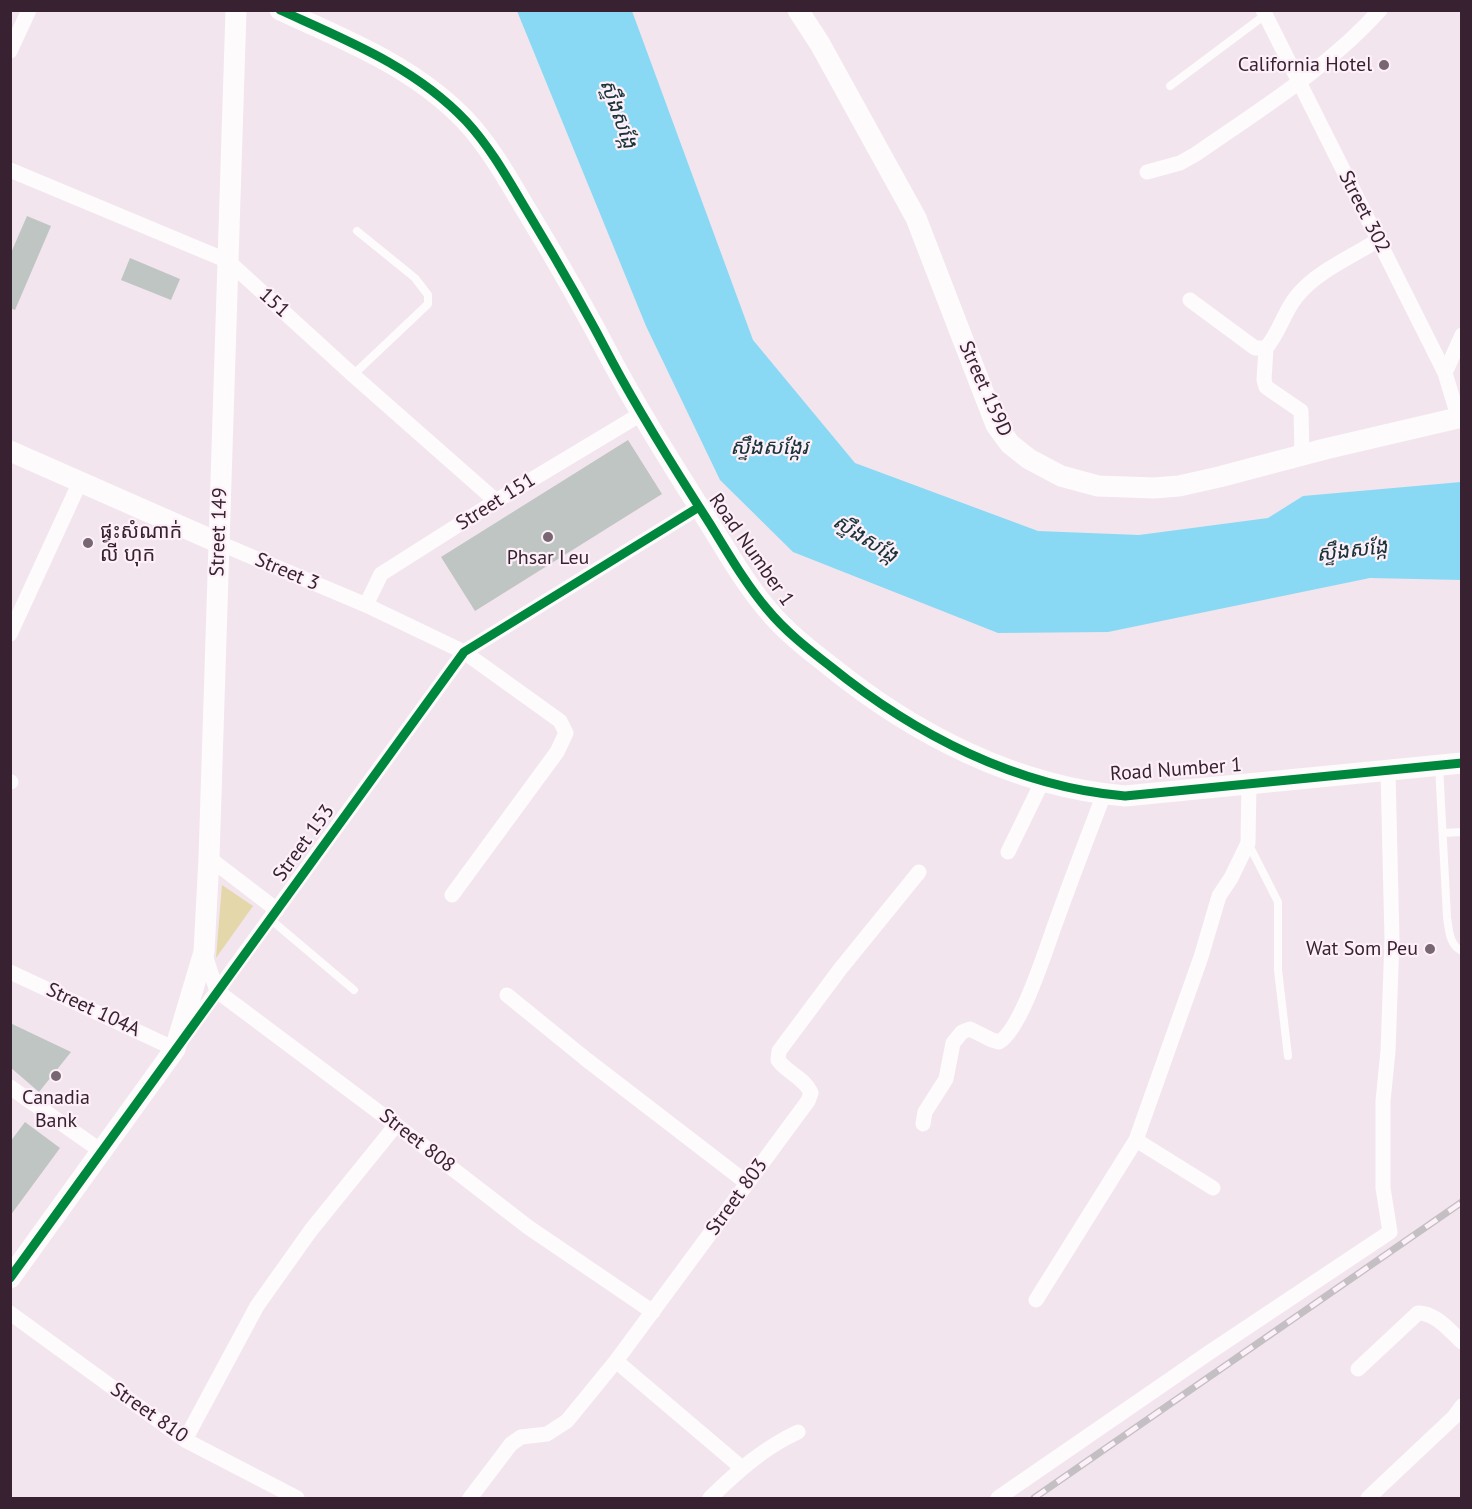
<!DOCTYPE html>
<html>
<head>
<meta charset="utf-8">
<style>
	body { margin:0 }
	#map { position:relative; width:1472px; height:1509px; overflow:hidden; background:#f2e5ed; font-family:"PT Sans",sans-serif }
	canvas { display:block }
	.frame { position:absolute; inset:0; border:12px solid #382231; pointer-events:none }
</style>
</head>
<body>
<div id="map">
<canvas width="1472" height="1509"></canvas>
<div class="frame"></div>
</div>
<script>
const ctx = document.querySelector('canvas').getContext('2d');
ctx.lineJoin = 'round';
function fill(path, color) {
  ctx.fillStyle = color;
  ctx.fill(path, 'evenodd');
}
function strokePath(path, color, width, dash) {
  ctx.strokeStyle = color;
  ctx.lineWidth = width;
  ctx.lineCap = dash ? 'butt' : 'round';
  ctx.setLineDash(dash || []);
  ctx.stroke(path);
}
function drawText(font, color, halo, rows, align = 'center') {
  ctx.font = font + ' "PT Sans","Noto Sans Khmer",sans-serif';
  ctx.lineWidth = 4.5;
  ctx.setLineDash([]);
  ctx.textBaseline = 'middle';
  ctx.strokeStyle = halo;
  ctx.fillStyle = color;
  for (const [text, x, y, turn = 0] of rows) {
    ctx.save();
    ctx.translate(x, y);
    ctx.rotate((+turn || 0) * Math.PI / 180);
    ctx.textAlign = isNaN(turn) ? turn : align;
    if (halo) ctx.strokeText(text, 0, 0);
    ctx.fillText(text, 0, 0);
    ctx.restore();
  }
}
fill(new Path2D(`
	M222 885 253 906 216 958Z`), '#e4d7aa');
fill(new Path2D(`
	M517 11H632L753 340 855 463 1038 531 1139 535 1268 518 1303 496 1461 482V580L1370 578 1108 632 998 633 793 552 720 480 646 326Z`), '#8ad9f4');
fill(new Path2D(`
	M27 216 51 226 15 310 10 308V255Z
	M130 258 180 279 171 300 121 280Z
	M628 440 662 494 475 611 441 557Z
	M10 1023 71 1052 39 1092 10 1067Z
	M25 1122 60 1148 10 1216V1142Z`), '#bec5c2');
strokePath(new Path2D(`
	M1170 86 1265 15
	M353 375 428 304V295L415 278 357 231
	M1439 766 1447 917C1449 930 1449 945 1462 951
	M1443 833 1462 832
	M1248 843 1278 902V970L1288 1056
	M270 919 354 990`), '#fdfbfc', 8);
strokePath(new Path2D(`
	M1263 10 1445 373 1458 416
	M10 51 29 10
	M10 170 228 261 353 375 496 501
	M1147 172 1180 163 1196 154C1259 110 1328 68 1380 10
	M1190 300 1255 348H1266C1280 332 1284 311 1297 296 1317 271 1352 257 1378 240
	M1266 348 1264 380 1266 387 1301 411 1302 455
	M1445 373 1462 335
	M219 543 366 605 464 652 560 721 566 733 557 752 452 895
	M366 605 381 574 496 501 641 414
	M10 634 80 482
	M10 782H11
	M1008 852 1043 780
	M209 858 277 910
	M204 952 217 991 396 1125 528 1227 653 1312
	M10 972 175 1049 464 652 699 507
	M507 995 587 1060 747 1183
	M10 1087 101 1151
	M923 1124 925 1112 946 1079 953 1043 962 1032 970 1029 992 1040 999 1042C1022 1029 1047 945 1057 919 1072 877 1088 836 1104 794
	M1136 1140 1213 1188
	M1036 1300 1136 1140 1201 957 1219 896 1231 878 1248 843 1249 783
	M10 1313 185 1440 297 1498
	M616 1361 742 1468
	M1358 1369 1418 1313C1436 1313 1449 1330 1462 1342
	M185 1440 257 1306 311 1230 396 1125
	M470 1498 511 1444 521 1437 547 1434 567 1421 616 1361 808 1101 811 1093C805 1078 787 1073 778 1060L779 1051 841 968 919 872
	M710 1498C737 1472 763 1448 798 1432
	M998 1498 1210 1352 1390 1232 1383 1188V1101L1388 1051 1392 940 1388 771
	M1368 1498 1454 1417 1462 1406`), '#fdfbfc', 15);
strokePath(new Path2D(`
	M280 10C346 40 415 67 466 121 492 149 510 183 530 216 559 264 587 313 613 363 643 419 676 471 710 524 728 553 745 583 767 609 785 631 808 649 830 666 914 734 1016 787 1125 796L1462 763
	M798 10 820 44 916 218 996 425 1010 444 1029 459 1061 476 1098 486 1154 488 1179 486 1219 477 1325 449 1462 417
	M10 451 219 543
	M10 1278 175 1049 204 952 209 858 236 10`), '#fdfbfc', 21);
const rail = new Path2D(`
	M1034 1498 1462 1202`);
strokePath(rail, '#c3bfc2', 7);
strokePath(rail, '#fdf0f8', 4.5, [14]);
strokePath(new Path2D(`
	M280 10C346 40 415 67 466 121 492 149 510 183 530 216 559 264 587 313 613 363 643 419 676 471 710 524 728 553 745 583 767 609 785 631 808 649 830 666 914 734 1016 787 1125 796L1462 763
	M10 1278 464 652 699 507`), '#00873e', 9);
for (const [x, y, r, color] of [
	[1384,65,6,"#796673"],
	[548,537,6,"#796673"],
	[88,543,6,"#796673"],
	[1430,949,6,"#796673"],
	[56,1076,6,"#796673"]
]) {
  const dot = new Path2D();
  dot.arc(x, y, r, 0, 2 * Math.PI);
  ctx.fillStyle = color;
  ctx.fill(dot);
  strokePath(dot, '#fdf0f8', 2);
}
drawText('20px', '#382231', '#fdf0f8', [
	["California Hotel",1372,65],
	["ផ្ទះសំណាក់",100,532,"left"],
	["លី ហុក",100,555,"left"],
	["Phsar Leu",548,558,"center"],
	["Wat Som Peu",1418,949],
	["Canadia",56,1098,"center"],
	["Bank",56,1121,"center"]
], 'right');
drawText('20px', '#382231', '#fdf0f8', [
	["Street 302",1364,212,63],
	["151",274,303,42],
	["Street 159D",985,389,66],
	["Street 151",496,502,-32],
	["Street 149",219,532,-88],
	["Road Number 1",751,550,55],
	["Street 3",287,572,23],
	["Road Number 1",1176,770,-4],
	["Street 153",304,843,-54],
	["Street 104A",93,1010,25],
	["Street 808",417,1141,38],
	["Street 803",737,1197,-54],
	["Street 810",149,1413,35]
]);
drawText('italic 21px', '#19333b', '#fdf0f8', [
	["ស្ទឹងសង្កែ",618,114,70],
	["ស្ទឹងសង្កែរ",769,448],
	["ស្ទឹងសង្កែ",865,539,32],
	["ស្ទឹងសង្កែ",1352,551,-7]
]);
</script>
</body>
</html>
